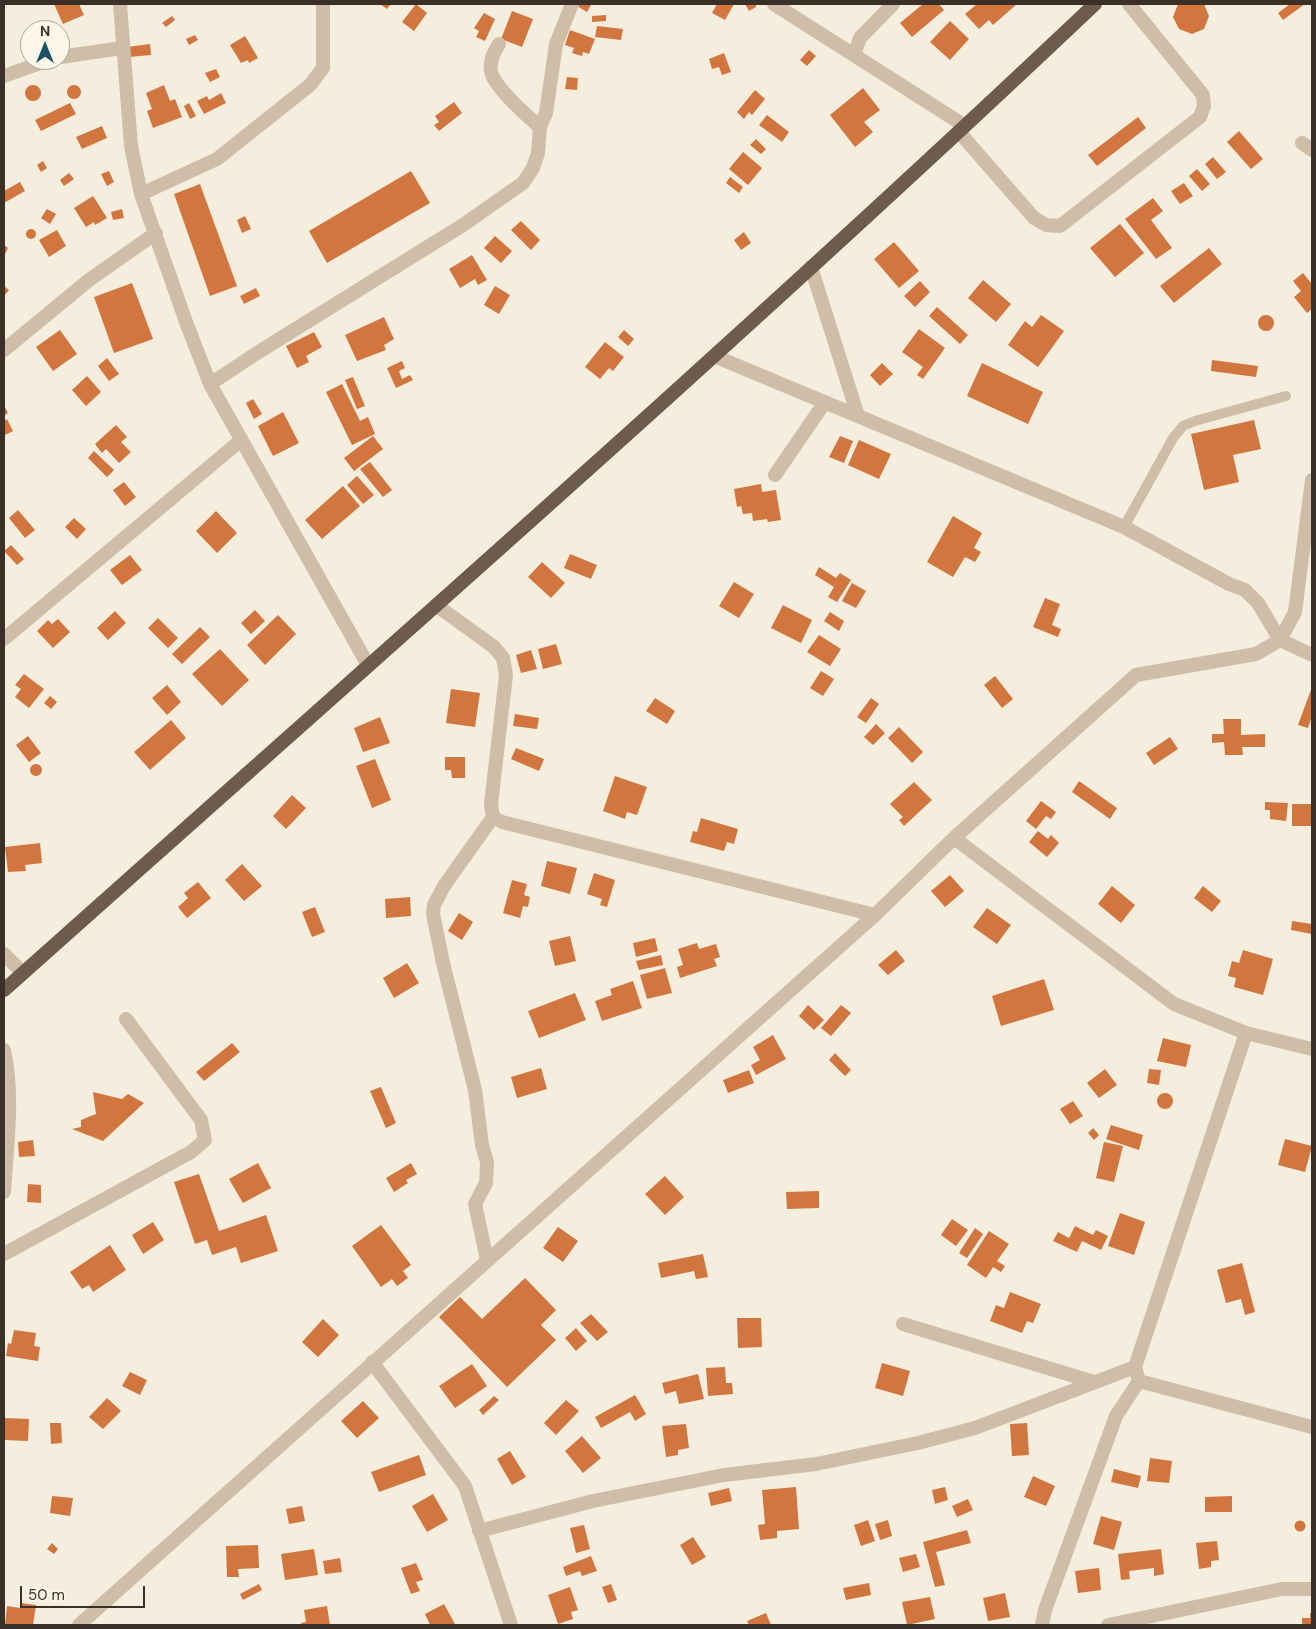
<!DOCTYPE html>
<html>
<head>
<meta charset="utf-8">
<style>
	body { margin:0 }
	#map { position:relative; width:1316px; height:1629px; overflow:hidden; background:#f5eddd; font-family:"DM Sans",sans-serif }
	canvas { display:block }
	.frame { position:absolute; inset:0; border:5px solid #3a3028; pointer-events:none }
	.north { position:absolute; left:20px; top:20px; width:50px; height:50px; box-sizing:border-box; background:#fcf6ea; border:1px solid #aea79c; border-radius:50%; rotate:0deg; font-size:14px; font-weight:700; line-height:20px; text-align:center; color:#3a3028 }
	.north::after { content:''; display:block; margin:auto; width:18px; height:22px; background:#195260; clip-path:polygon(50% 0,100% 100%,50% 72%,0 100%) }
	.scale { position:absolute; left:20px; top:1586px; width:125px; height:22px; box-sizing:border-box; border:2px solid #3a3028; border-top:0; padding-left:6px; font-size:15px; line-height:18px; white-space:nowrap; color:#3a3028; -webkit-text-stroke:4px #fcf6ea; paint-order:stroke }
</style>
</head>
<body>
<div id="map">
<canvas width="1316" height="1629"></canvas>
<div class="frame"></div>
<div class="north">N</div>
<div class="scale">50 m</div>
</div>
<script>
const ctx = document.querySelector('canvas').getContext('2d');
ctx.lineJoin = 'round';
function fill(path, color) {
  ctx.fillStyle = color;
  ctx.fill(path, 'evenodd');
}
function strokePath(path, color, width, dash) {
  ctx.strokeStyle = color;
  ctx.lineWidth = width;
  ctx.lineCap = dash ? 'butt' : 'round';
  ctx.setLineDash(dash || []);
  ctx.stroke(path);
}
fill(new Path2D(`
	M54 4H79L84 15 63 24Z
	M380 4H391L387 9Z
	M416 4 427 13 414 31 402 22Z
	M579 4H588L591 5 587 12 577 6Z
	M717 4H734L725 20 712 13Z
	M745 4H756V7L749 11Z
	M923 4H939L944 10 912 37 900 23Z
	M977 4H1017L993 25 989 20 979 29 965 14Z
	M1178 4H1204L1209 16 1204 29 1192 34 1179 29 1173 17Z
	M1290 4H1305L1283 20 1278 13Z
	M512 11 533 19 522 47 501 39Z
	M484 13 495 19 485 41 476 37 479 31 474 28Z
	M606 15V21L592 22V16Z
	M172 16 175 20 166 27 162 23Z
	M950 21 969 39 950 60 930 42Z
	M597 26 623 29 621 40 595 37Z
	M570 30 595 39 589 54 583 52 582 56 572 53 574 48 565 45Z
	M195 35 198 40 189 45 186 39Z
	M245 36 258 58 249 63 248 60 241 63 230 45Z
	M150 44 151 55 129 57 127 47Z
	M809 50 816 56 807 66 800 60Z
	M724 53 731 72 722 75 719 67 712 69 709 59Z
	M216 69 220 77 210 82 205 73Z
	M567 77 578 78 577 90 565 89Z
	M67 92a7 7 0 1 1 14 0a7 7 0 1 1-14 0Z
	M164 85 170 101 175 99 182 117 153 128 147 111 152 109 146 93Z
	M25 93a8 8 0 1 1 16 0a8 8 0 1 1-16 0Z
	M863 88 880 110 864 122 873 132 855 147 830 115Z
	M755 90 765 99 752 115 749 112 744 119 737 112Z
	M221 93 226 103 204 114 197 101 207 96 209 100Z
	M454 102 462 113 439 131 434 125 439 122 435 116Z
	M70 103 76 114 41 131 35 120Z
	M189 103 196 116 190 119 184 106Z
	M767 115 789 132 782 142 759 125Z
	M1138 117 1146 128 1097 166 1088 155Z
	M102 126 107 138 82 149 76 137Z
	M1239 131 1263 159 1251 169 1227 142Z
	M756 139 766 149 761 154 750 145Z
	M743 152 762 168 748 185 729 169Z
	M1213 157 1226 172 1217 179 1205 164Z
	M43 161 47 168 41 172 37 165Z
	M1197 169 1210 184 1202 191 1189 176Z
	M109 171 114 182 107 186 101 174Z
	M411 171 430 203 327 263 309 231Z
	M69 173 74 179 64 186 60 180Z
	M730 177 743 187 739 193 726 183Z
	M20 182 25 191 4 203V191Z
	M1184 183 1193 196 1180 204 1171 191Z
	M200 184 237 286 210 296 174 194Z
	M93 196 107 218 95 225 94 222 86 227 74 208Z
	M1153 198 1163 211 1151 220 1172 248 1156 259 1125 219Z
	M47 209 56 214 50 224 41 218Z
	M122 209 124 218 113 220 111 212Z
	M245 216 251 229 242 233 237 220Z
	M521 221 540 240 531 250 511 230Z
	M1120 224 1144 253 1115 277 1090 248Z
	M26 234a5 5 0 1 1 10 0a5 5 0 1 1-10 0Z
	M57 230 66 246 49 257 39 240Z
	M744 232 751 243 741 250 734 240Z
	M495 236 512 251 501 263 484 248Z
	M894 242 919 271 899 288 874 259Z
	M4 245 8 248 5 254H4Z
	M1209 248 1222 264 1174 303 1160 286Z
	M472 255 487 280 478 285 475 279 460 288 449 269Z
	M1303 273 1312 284V309L1307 313 1294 297 1301 291 1293 281Z
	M983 280 1011 304 996 322 968 298Z
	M920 281 930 292 915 307 904 296Z
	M132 283 153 339 114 353 94 297Z
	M4 286 9 290 4 296Z
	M495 286 510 295 499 314 484 305Z
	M256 288 260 296 244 304 240 296Z
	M937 307 968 335 960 344 929 316Z
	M1041 315 1064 331 1038 367 1008 345 1025 321 1032 327Z
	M1258 323a8 8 0 1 1 16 0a8 8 0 1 1-16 0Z
	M384 317 394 339 384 345 386 350 357 361 345 335Z
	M919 329 945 348 923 379 917 375 923 367 902 352Z
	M60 330 77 354 53 371 36 347Z
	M624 330 634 339 628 346 618 337Z
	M314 332 322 347 306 356 309 362 297 368 286 346Z
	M605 342 624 357 613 371 609 368 600 379 585 367Z
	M107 358 119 374 109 381 98 366Z
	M1212 360 1258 366 1256 377 1211 371Z
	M402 361 405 368 399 371 402 379 410 375 413 380 396 388 387 368Z
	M882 363 893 374 880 386 870 375Z
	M982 363 1043 392 1028 424 967 396Z
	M87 376 101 392 86 406 72 390Z
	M353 377 365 406 357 409 345 380Z
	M342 384 360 421 368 417 375 434 352 445 326 392Z
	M253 399 262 414 254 419 246 403Z
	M4 405 8 413 4 416Z
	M283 412 299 443 273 456 258 426Z
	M7 419 13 431 5 435 4 421Z
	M1254 420 1261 449 1233 455 1239 482 1204 490 1191 434Z
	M116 425 127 437 121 442 131 452 119 463 106 449 102 453 95 444Z
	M373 436 383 449 354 471 344 458Z
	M840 436 853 441 844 463 829 457Z
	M859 440 891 454 879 479 848 465Z
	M94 451 114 470 107 477 88 458Z
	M370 462 392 490 383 497 360 469Z
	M357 476 374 495 363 504 347 485Z
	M124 482 136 497 125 506 113 490Z
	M761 484 762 492 776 490 781 520 768 522 767 519 753 521 752 513 743 514 741 506 737 507 734 489Z
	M343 486 360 506 322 539 305 520Z
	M18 510 35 530 25 538 9 518Z
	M216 511 237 533 217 553 196 531Z
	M953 516 982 533 974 548 981 552 975 562 965 557 953 577 927 562Z
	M74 518 86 529 77 539 65 527Z
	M11 545 24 559 17 565 4 551Z
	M570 554 597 565 591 579 564 568Z
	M130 555 142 570 122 585 110 570Z
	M542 562 565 583 551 598 528 577Z
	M819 567 836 578 840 573 851 580 837 602 828 597 834 587 815 575Z
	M734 582 754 594 739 618 719 606Z
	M852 583 866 591 856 608 842 601Z
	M1045 598 1060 604 1052 625 1061 629 1058 637 1033 627Z
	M783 605 812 620 801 643 771 628Z
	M255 610 265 621 251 634 241 623Z
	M115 611 126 623 108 640 97 628Z
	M830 612 844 621 839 631 824 621Z
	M278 615 296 634 265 665 247 645Z
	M158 618 178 638 168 648 148 628Z
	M58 619 70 632 53 648 37 631 48 620 52 624Z
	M200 627 210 637 182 664 172 654Z
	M819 635 841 649 830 666 807 652Z
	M556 644 562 664 543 669 538 649Z
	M220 649 249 680 222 706 192 674Z
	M531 650 537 669 521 673 516 655Z
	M821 671 834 679 823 696 810 688Z
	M24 674 44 689 29 708 15 697 21 689 15 685Z
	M995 676 1013 699 1002 708 984 685Z
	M167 685 181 702 167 715 152 698Z
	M1312 687V716L1308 728 1298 725Z
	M451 689 480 693 475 727 446 723Z
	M50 696 57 702 51 709 44 703Z
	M655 698 675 711 667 724 646 711Z
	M871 698 879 704 866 723 857 717Z
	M515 714 539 718 537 729 513 726Z
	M380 717 390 743 363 752 354 728Z
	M1223 719H1241V735L1265 734V747H1242L1243 755H1225L1224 742 1212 743V734H1224Z
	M171 720 186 738 150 770 134 752Z
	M876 724 885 733 873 745 864 737Z
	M899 727 923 752 912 763 888 738Z
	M28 736 41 753 29 762 16 745Z
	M1170 737 1178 749 1154 765 1146 753Z
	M516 748 544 759 539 771 511 759Z
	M445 757H465V778H452L451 770H445Z
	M375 759 391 800 372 808 356 766Z
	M30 770a6 6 0 1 1 12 0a6 6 0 1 1-12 0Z
	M615 776 647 787 637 815 627 812 625 819 603 811Z
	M1079 781 1117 808 1110 819 1072 792Z
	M914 782 932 800 904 826 899 820 903 817 890 804Z
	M292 795 306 808 286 829 273 816Z
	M1041 801 1056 812 1051 819 1046 816 1036 829 1026 821Z
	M1265 802 1288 803 1286 821 1270 819V810H1265Z
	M1292 804H1312V826H1292Z
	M701 818 738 829 734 844 727 842 724 851 690 842 693 831 697 832Z
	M1038 831 1048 839 1051 835 1059 843 1047 857 1029 842Z
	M40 843 42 863 25 865 26 871 8 872 5 847Z
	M547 861 577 868 570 894 541 886Z
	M242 864 262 886 244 901 225 880Z
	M594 873 615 880 607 907 600 905 602 899 587 894Z
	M950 875 964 891 945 907 931 891Z
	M512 880 527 884 524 895 530 897 528 907 523 906 520 918 503 913Z
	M198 882 211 898 187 918 178 907 188 898 184 893Z
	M1112 886 1135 905 1121 923 1098 904Z
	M1203 886 1221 901 1212 912 1194 898Z
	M410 897 411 916 386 918 385 899Z
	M315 907 325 932 312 937 302 912Z
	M987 908 1011 925 997 944 973 927Z
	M459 913 473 922 462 940 448 931Z
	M1292 921 1312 924V934L1291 930Z
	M570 936 576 961 555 966 549 941Z
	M655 938 658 951 636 957 633 943Z
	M697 943 699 949 716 944 720 957 714 959 717 966 680 978 677 967 683 965 678 949Z
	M896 950 905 961 888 975 878 965Z
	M1243 950 1273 959 1263 995 1234 987 1236 978 1228 976 1232 961 1239 963Z
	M661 955 663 965 639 970 636 961Z
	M407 963 419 983 394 998 383 978Z
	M665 968 672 993 647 999 640 975Z
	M1044 979 1054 1010 1001 1026 992 996Z
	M633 981 642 1008 602 1021 595 1001 612 995 610 989Z
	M575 993 586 1020 539 1038 528 1011Z
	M808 1005 824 1020 814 1030 799 1016Z
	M841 1005 851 1013 831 1036 821 1028Z
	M773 1035 786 1059 756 1075 751 1065 760 1060 753 1047Z
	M1163 1038 1191 1045 1186 1067 1157 1061Z
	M232 1043 240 1052 204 1081 196 1072Z
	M835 1053 851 1070 845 1076 829 1060Z
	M541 1068 547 1089 517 1098 511 1077Z
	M1105 1069 1117 1085 1099 1098 1087 1083Z
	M1149 1069 1161 1070 1159 1085 1147 1083Z
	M749 1070 754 1083 728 1093 723 1080Z
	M381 1087 396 1123 386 1128 370 1091Z
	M93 1092 122 1099 128 1094 144 1103 103 1141 72 1129 81 1127V1120L96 1114Z
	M1157 1101a8 8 0 1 1 16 0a8 8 0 1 1-16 0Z
	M1073 1101 1083 1116 1070 1124 1060 1109Z
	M1111 1125 1143 1135 1139 1150 1106 1139Z
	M1093 1128 1099 1135 1094 1140 1088 1133Z
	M1285 1139 1312 1146 1305 1172 1278 1165Z
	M33 1140 35 1156 19 1157 18 1142Z
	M1104 1142 1123 1146 1114 1182 1096 1178Z
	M258 1163 271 1188 243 1203 229 1179Z
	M411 1163 417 1174 406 1180 408 1183 394 1192 386 1178Z
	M199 1174 219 1231 266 1215 278 1251 241 1263 236 1247 212 1255 207 1240 195 1244 174 1182Z
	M665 1176 684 1197 665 1215 645 1194Z
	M28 1184 41 1185V1203L27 1202Z
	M819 1191V1208L787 1209 786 1192Z
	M1120 1213 1145 1222 1134 1255 1108 1246Z
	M952 1219 968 1230 956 1246 941 1235Z
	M153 1222 164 1240 143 1254 132 1235Z
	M381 1225 411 1265 403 1271 408 1278 397 1286 392 1279 381 1287 352 1246Z
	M1075 1226 1093 1235 1096 1230 1108 1236 1101 1250 1082 1241 1077 1252 1053 1241 1058 1232 1069 1238Z
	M558 1227 578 1241 563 1262 543 1248Z
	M975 1228 983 1234 967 1258 959 1253Z
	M989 1231 1009 1244 997 1261 1005 1266 1001 1272 993 1267 986 1278 967 1265Z
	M110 1245 126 1270 93 1292 89 1285 82 1289 70 1272Z
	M703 1254 708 1277 696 1279 694 1271 661 1278 658 1263Z
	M1242 1263 1255 1312 1245 1315 1241 1299 1226 1303 1217 1270Z
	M525 1278 556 1310 541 1325 556 1340 507 1387 439 1317 460 1297 482 1319Z
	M1010 1292 1041 1304 1033 1323 1027 1321 1022 1333 990 1321 996 1305 1004 1308Z
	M591 1314 608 1332 597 1341 580 1323Z
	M737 1318H761L762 1347 738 1348Z
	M323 1319 339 1335 318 1357 302 1342Z
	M576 1328 587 1341 576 1351 565 1338Z
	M14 1330 36 1333 34 1346 40 1347 38 1361 6 1356 8 1343 11 1344Z
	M882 1363 910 1371 903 1396 875 1388Z
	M472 1364 487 1386 455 1408 439 1386Z
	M725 1367 726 1383H732L733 1394 708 1396 706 1368Z
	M130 1372 147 1380 140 1395 122 1386Z
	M698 1374 704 1399 679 1404 676 1391 665 1394 662 1383Z
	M635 1395 646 1414 635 1421 630 1412 601 1428 595 1417Z
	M494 1396 499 1400 483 1415 479 1410Z
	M107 1398 121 1411 103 1429 89 1417Z
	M566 1400 579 1411 556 1435 544 1423Z
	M363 1401 379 1418 357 1438 341 1421Z
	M4 1418 29 1419 28 1441 4 1440Z
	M50 1423H61L62 1443 51 1444Z
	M1027 1423 1029 1455 1012 1456 1010 1424Z
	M686 1424 689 1448 678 1450V1455L666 1457 662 1426Z
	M582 1436 601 1458 583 1473 565 1451Z
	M510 1451 526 1477 512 1485 497 1459Z
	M419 1455 426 1475 379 1492 371 1472Z
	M1150 1458 1172 1461 1169 1483 1147 1481Z
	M1114 1469 1141 1476 1138 1488 1111 1482Z
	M1033 1476 1055 1486 1046 1506 1024 1497Z
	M796 1487 799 1529 777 1531V1538L760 1540 758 1525 765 1524 762 1490Z
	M945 1487 948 1500 935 1504 932 1490Z
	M729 1488 732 1501 711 1506 708 1493Z
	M433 1494 448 1520 427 1532 412 1506Z
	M52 1496 73 1498 70 1516 50 1513Z
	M1232 1496V1512H1205V1497Z
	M968 1499 973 1510 957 1517 952 1506Z
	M302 1506 305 1521 289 1524 286 1509Z
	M1101 1516 1122 1522 1114 1550 1093 1544Z
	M868 1520 875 1541 861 1546 854 1525Z
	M888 1520 892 1536 880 1540 875 1524Z
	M1294.5 1526a5.5 5.5 0 1 1 11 0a5.5 5.5 0 1 1-11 0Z
	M584 1525 590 1549 576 1553 570 1528Z
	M967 1530 971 1543 936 1552 945 1585 935 1587 923 1542Z
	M693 1537 706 1557 692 1565 680 1545Z
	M1217 1541 1219 1560 1211 1561V1567L1199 1569 1196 1543Z
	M52 1543 58 1549 54 1554 47 1549Z
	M258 1545 259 1568 238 1569 239 1577H227L226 1546Z
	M314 1549 318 1575 285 1580 281 1554Z
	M1161 1549 1164 1574 1154 1576V1568L1129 1571 1130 1579 1121 1580 1118 1554Z
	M916 1554 920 1567 903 1572 899 1558Z
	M591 1556 597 1571 582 1576 580 1571 566 1576 563 1567Z
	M340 1558 342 1572 325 1574 323 1561Z
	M416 1563 423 1580 416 1582 420 1591 411 1594 401 1568Z
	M1099 1568 1101 1590 1078 1593 1075 1571Z
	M869 1583 871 1595 846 1600 843 1588Z
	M259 1584 262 1590 243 1600 240 1594Z
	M611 1584 617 1600 608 1603 602 1587Z
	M570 1587 578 1610 571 1612 573 1619 558 1624 548 1595Z
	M1005 1593 1010 1617 988 1621 983 1598Z
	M930 1597 935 1619 907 1625 902 1602Z
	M21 1603 36 1605 33 1625H5L7 1606 20 1608Z
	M444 1604 455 1624 430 1625 425 1614Z
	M327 1606 330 1625H302L301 1623 306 1622 304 1610Z
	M766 1613 771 1625H749L747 1621Z
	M1310 1613H1312V1625H1302V1618H1310Z`), '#d1763f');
strokePath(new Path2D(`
	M1124 527 1173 438 1183 426 1195 421 1286 396`), '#cebea7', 10);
strokePath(new Path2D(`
	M120 4 131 146 141 194 186 322 210 384 368 665
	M774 4 965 126
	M499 44C494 52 489 61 491 71 493 86 528 117 540 127
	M854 55 860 38 893 4
	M60 57 122 48
	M4 76 49 60
	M959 132 1034 218 1046 225 1060 226 1200 117 1204 106 1203 95 1129 4
	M1302 143 1312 150
	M141 194 217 159 310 85 323 68V4
	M4 350 89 280 156 233
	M210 384 257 353 463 225 523 183 533 168 538 153 540 127 546 113 556 44 572 4
	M775 475 825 402
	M436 605 494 647 503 658 506 675 491 804 493 817 502 822 875 915
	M4 639 240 441
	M954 838 1174 1004 1246 1033 1312 1049
	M4 954 23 973
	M1246 1033 1135 1367 1139 1381 1312 1427
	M4 1050C14 1096 7 1145 4 1192
	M4 1254 191 1152 205 1140 201 1120 126 1019
	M487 1260 475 1204 486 1183 487 1162 482 1145 475 1090 443 963 433 914 434 905 444 886 493 817
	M903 1324 1094 1382
	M372 1362 465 1486 511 1625
	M479 1531 593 1501 724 1475 816 1464 918 1443 975 1428 1135 1367
	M79 1625 875 915 954 838 1136 675 1256 654 1280 640 1295 612 1312 480
	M1042 1625 1045 1610 1116 1416 1139 1381
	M1108 1625 1282 1589H1312`), '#cebea7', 14);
strokePath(new Path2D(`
	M811 267 858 416
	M714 356 1124 527 1229 584 1245 590 1258 603 1280 640 1312 655`), '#cebea7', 14);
strokePath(new Path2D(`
	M4 990C369 664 739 341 1095 4`), '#6d5b4c', 14);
</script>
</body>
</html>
